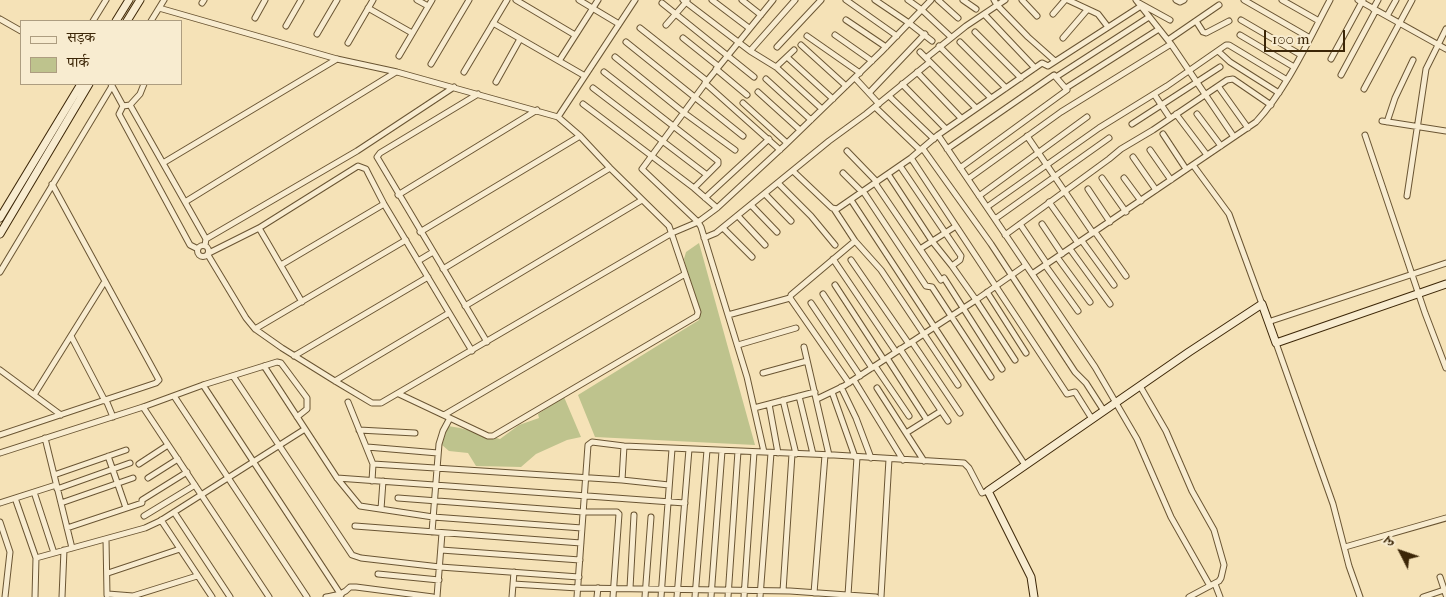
<!DOCTYPE html>
<html>
<head>
<meta charset="utf-8">
<style>
	body { margin:0 }
	#map { position:relative; width:1446px; height:597px; overflow:hidden; background:#f5e2b7; font-family:"IM FELL French Canon","Noto Serif Devanagari",serif }
	canvas { display:block }
	.legend { position:absolute; left:20px; top:20px; width:162px; height:65px; box-sizing:border-box; background:#f8ecd0; border:1px solid #ad9d80; margin:0; padding:6px 9px; list-style:none; font-size:15px; color:#3c2607 }
	.legend li { display:flex; align-items:center; gap:10px; height:25px }
	.legend b { width:25px; border:1px solid #ad9d80 }
	.north { position:absolute; left:1376px; top:527px; width:50px; height:50px; -webkit-text-stroke:4px #f8ecd0; paint-order:stroke; rotate:311deg; font-size:14px; font-weight:700; line-height:20px; text-align:center; color:#3c2607 }
	.north::after { content:''; display:block; margin:auto; width:18px; height:22px; background:#3c2607; clip-path:polygon(50% 0,100% 100%,50% 72%,0 100%) }
	.scale { position:absolute; left:1264px; top:30px; width:81px; height:22px; box-sizing:border-box; border:2px solid #3c2607; border-top:0; padding-left:6px; font-size:15px; line-height:18px; white-space:nowrap; color:#3c2607; -webkit-text-stroke:4px #f8ecd0; paint-order:stroke }
</style>
</head>
<body>
<div id="map">
<canvas width="1446" height="597"></canvas>
<ul class="legend">
<li><b style="height:6px;background:#f8ecd0"></b>सड़क</li>
<li><b style="height:14px;background:#bec38d"></b>पार्क</li>
</ul>
<div class="north">उ</div>
<div class="scale">100 m</div>
</div>
<script>
const ctx = document.querySelector('canvas').getContext('2d');
ctx.lineJoin = 'round';
function fill(path, color) {
  ctx.fillStyle = color;
  ctx.fill(path, 'evenodd');
}
function strokePath(path, color, width, dash) {
  ctx.strokeStyle = color;
  ctx.lineWidth = width;
  ctx.lineCap = dash ? 'butt' : 'round';
  ctx.setLineDash(dash || []);
  ctx.stroke(path);
}
fill(new Path2D(`
	M699 243 755 445 595 437 578 395 699 320 684 259 686 252Z
	M564 397 581 437 567 440 536 454 521 467 476 466 468 453 449 451 442 445 448 426 460 428 500 439 519 425 539 418 538 414Z`), '#bec38d');
const street = new Path2D(`
	M417 0 428 6
	M516 0 575 35
	M579 0 619 24
	M683 0 750 51 776 67 822 109
	M712 0 749 28
	M742 0 761 15
	M846 0 897 36
	M875 0 909 23 932 41
	M908 0 922 10 951 37
	M938 0 958 18
	M963 0 976 9
	M994 0 997 5 1028 37 1055 61
	M1022 0 1037 16
	M1068 0 1098 14 1108 27
	M1136 0 1171 44 1234 137
	M1176 0 1180 2 1184 0
	M1244 0 1310 38
	M1282 0 1319 21
	M1358 0 1446 49
	M202 3 204 0
	M662 3 754 77
	M1139 3 1170 20
	M159 8 337 59 397 72 558 117 580 136 610 168 669 226 698 312 697 316 493 436H488L399 394
	M368 8 412 33
	M1373 9 1378 0
	M984 14 1035 68
	M1053 14 1065 0
	M1387 16 1396 0
	M255 18 265 0
	M0 19 21 31
	M846 20 886 47
	M1241 20 1301 55
	M93 21 106 0
	M151 21 164 0
	M1196 21 1203 32 1206 33 1229 21
	M493 23 585 76
	M666 25 687 1
	M286 26 301 0
	M640 28 707 81
	M975 32 1021 78
	M317 34 337 0
	M835 35 872 61
	M1240 35 1294 67
	M807 36 860 73
	M683 38 718 66
	M1063 38 1087 10
	M1168 40 1219 5
	M626 42 743 136
	M960 42 1006 88
	M348 43 373 0
	M801 45 846 86
	M939 46 991 98
	M777 47 821 0
	M750 51 795 0
	M1218 51 1230 62 1279 93
	M920 52 976 108
	M399 56 432 0
	M615 57 683 112 735 150
	M787 57 833 99
	M926 58 966 26 1005 0
	M1331 59 1363 0
	M559 61 598 0
	M431 64 469 0
	M776 67 794 50
	M716 69 747 95
	M464 72 507 0
	M604 72 718 161V164L694 188
	M917 72 961 118
	M1341 75 1376 10
	M1056 77 1149 17
	M855 78 879 104
	M766 79 811 120
	M496 82 520 39
	M705 83 780 150
	M111 84 123 106 130 105 140 94 144 84
	M902 84 946 129
	M1218 86 1248 128
	M593 88 707 175
	M1066 88 1159 29
	M1364 89 1412 0
	M758 92 800 130
	M869 93 925 34
	M478 94 380 153 377 157 487 342
	M1154 94 1170 118
	M889 96 934 139
	M743 103 787 143
	M583 104 694 188 717 208
	M130 105 206 239
	M123 106 119 114 190 245 198 249
	M875 107 920 150
	M1176 114 1207 155
	M1197 114 1221 146
	M558 117 635 0
	M1382 121 1446 131
	M1387 122 1395 98 1413 60
	M1132 124 1220 67
	M1163 134 1186 169
	M938 135 1095 367 1137 439 1171 517 1210 586
	M1365 135 1425 313 1446 368
	M1027 136 1093 233
	M923 149 991 244 1075 372 1086 383 1104 411
	M947 149 1054 75 1067 90 960 168
	M1150 150 1171 180
	M847 151 877 182
	M1133 157 1156 190
	M911 158 1067 394 1075 392 1092 419
	M163 163 337 59
	M1193 165 1229 214 1262 304
	M900 166 961 256 960 260 952 266
	M793 171 832 208 837 209 911 158 938 135 1042 63 1048 66 1141 6
	M843 173 862 192
	M888 174 932 241 952 266 976 300 1015 360
	M1102 178 1126 212
	M1124 178 1141 201
	M968 179 1061 112 1171 44
	M778 183 811 216 835 245
	M875 183 941 280 944 278 1002 369
	M1088 189 1110 222
	M863 191 926 286 932 287 991 377
	M765 194 791 221
	M398 195 537 110
	M979 196 1087 117
	M1407 196 1426 69 1446 29
	M705 198 769 139
	M851 200 1025 465
	M185 202 396 72
	M1049 202 1078 243
	M751 205 777 232
	M987 207 1099 128 1167 86 1226 45H1229L1287 80
	M834 209 855 241 881 270 958 385
	M738 216 765 245
	M995 219 1109 138
	M1020 224 1047 264
	M1042 224 1062 254
	M259 228 302 302
	M723 228 752 257
	M420 232 580 136
	M1095 232 1126 276
	M1005 235 1109 159 1121 149 1153 130 1227 80 1233 79 1271 105
	M704 238 716 233 829 141 866 114 930 62
	M1082 241 1114 285
	M205 245 206 239 357 151 454 87
	M197.5 251a5.5 5.5 0 1 1 11 0a5.5 5.5 0 1 1-11 0Z
	M920 249 956 226
	M1070 249 1110 304
	M209 253 259 228 358 166 366 169 369 175 384 204 472 351
	M208 255 246 318 255 329 282 348 335 381 372 403H381L672 233 698 222 717 208 784 146 881 52 931 0
	M1057 257 1090 302
	M833 259 896 352
	M851 260 909 344
	M418 261 433 252
	M281 265 384 204
	M1045 265 1078 311
	M443 269 610 168
	M0 272 112 86
	M1032 274 1256 122C1288 87 1308 41 1330 0
	M835 285 884 360
	M987 292 1026 353
	M823 294 872 368
	M790 298 849 383
	M811 303 860 376
	M465 306 642 200
	M728 315 790 298 791 295 855 241
	M1268 322 1446 263
	M255 329 406 240
	M71 336 105 401
	M912 342 960 413
	M1276 343 1333 504 1349 566 1360 597
	M738 345 796 328
	M804 347 829 455
	M900 349 948 421
	M294 356 428 277
	M887 358 927 420
	M264 366 337 478 360 506 433 517 582 528
	M875 366 909 416
	M0 370 61 415
	M763 373 807 361
	M233 376 352 555 361 558 440 567 579 577
	M854 380 903 460
	M335 381 449 313
	M203 385 341 595
	M1140 386 1166 431 1192 491 1214 530 1224 565 1221 578 1219 581 1189 597
	M841 387 856 418 871 458
	M877 388 924 461
	M832 392 855 457
	M34 395 105 281
	M174 396 307 597
	M799 396 813 454
	M817 399 844 386 976 300 1026 265
	M106 400 113 417
	M783 400 796 454
	M348 402 373 464 372 481
	M769 404 778 453
	M143 407 269 597
	M754 408 815 392
	M444 415 685 274
	M359 430 415 433
	M906 433 941 411
	M0 435 156 383 159 380 52 184
	M45 438 72 548
	M367 447 438 453
	M764 452 747 377 701 227 698 222 642 169 707 81 773 0
	M0 453 143 407 203 385 277 362 281 363 307 398V409L297 417
	M108 456 126 508
	M139 464 168 445
	M373 464 622 480 669 485
	M54 475 126 450
	M148 478 178 459
	M337 478 685 503
	M622 480 624 446
	M57 489 130 463
	M34 492 54 553
	M15 498 36 558 35 597
	M398 498 583 512H617L619 514 613 597
	M0 503 56 485
	M61 503 133 478
	M381 509 383 481
	M174 512 230 597
	M144 516 195 485
	M161 520 212 597
	M0 522 10 552 5 597
	M355 526 581 543
	M67 528 142 503V500L187 472
	M432 532 439 444 443 431 450 418
	M106 539 107 595
	M1345 547 1446 518
	M441 550 580 560
	M36 558 145 528 160 521 305 429
	M108 573 180 549
	M378 574 439 580
	M1440 577 1446 595
	M513 584 578 588 790 591 876 597
	M1215 584 1220 597
	M630 588 634 515
	M783 591 792 454
	M814 593 825 455
	M108 594 133 596 197 576
	M848 595 857 457
	M62 597 64 550
	M326 597C336 595 343 595 350 587H356L433 597
	M437 597 442 533
	M512 597 514 572
	M577 597 588 445 592 442 624 446 834 455 964 463 969 468 982 493 988 491
	M597 597 598 588
	M645 597 651 517
	M661 597 672 449
	M677 597 689 449
	M695 597 707 450
	M711 597 722 451
	M728 597 738 451
	M744 597 754 452
	M760 597 771 453
	M881 597 889 459
	M1423 597 1444 590`);
const secondary = new Path2D(`
	M116 21 129 0
	M127 21 140 0
	M0 218 81 84
	M0 234 89 84
	M1034 597 1031 577 988 491 1189 352 1262 304 1276 343 1446 284`);
strokePath(street, '#6a5533', 7);
strokePath(secondary, '#3c2607', 9);
strokePath(street, '#f8ecd0', 5);
strokePath(secondary, '#f8ecd0', 7);
</script>
</body>
</html>
